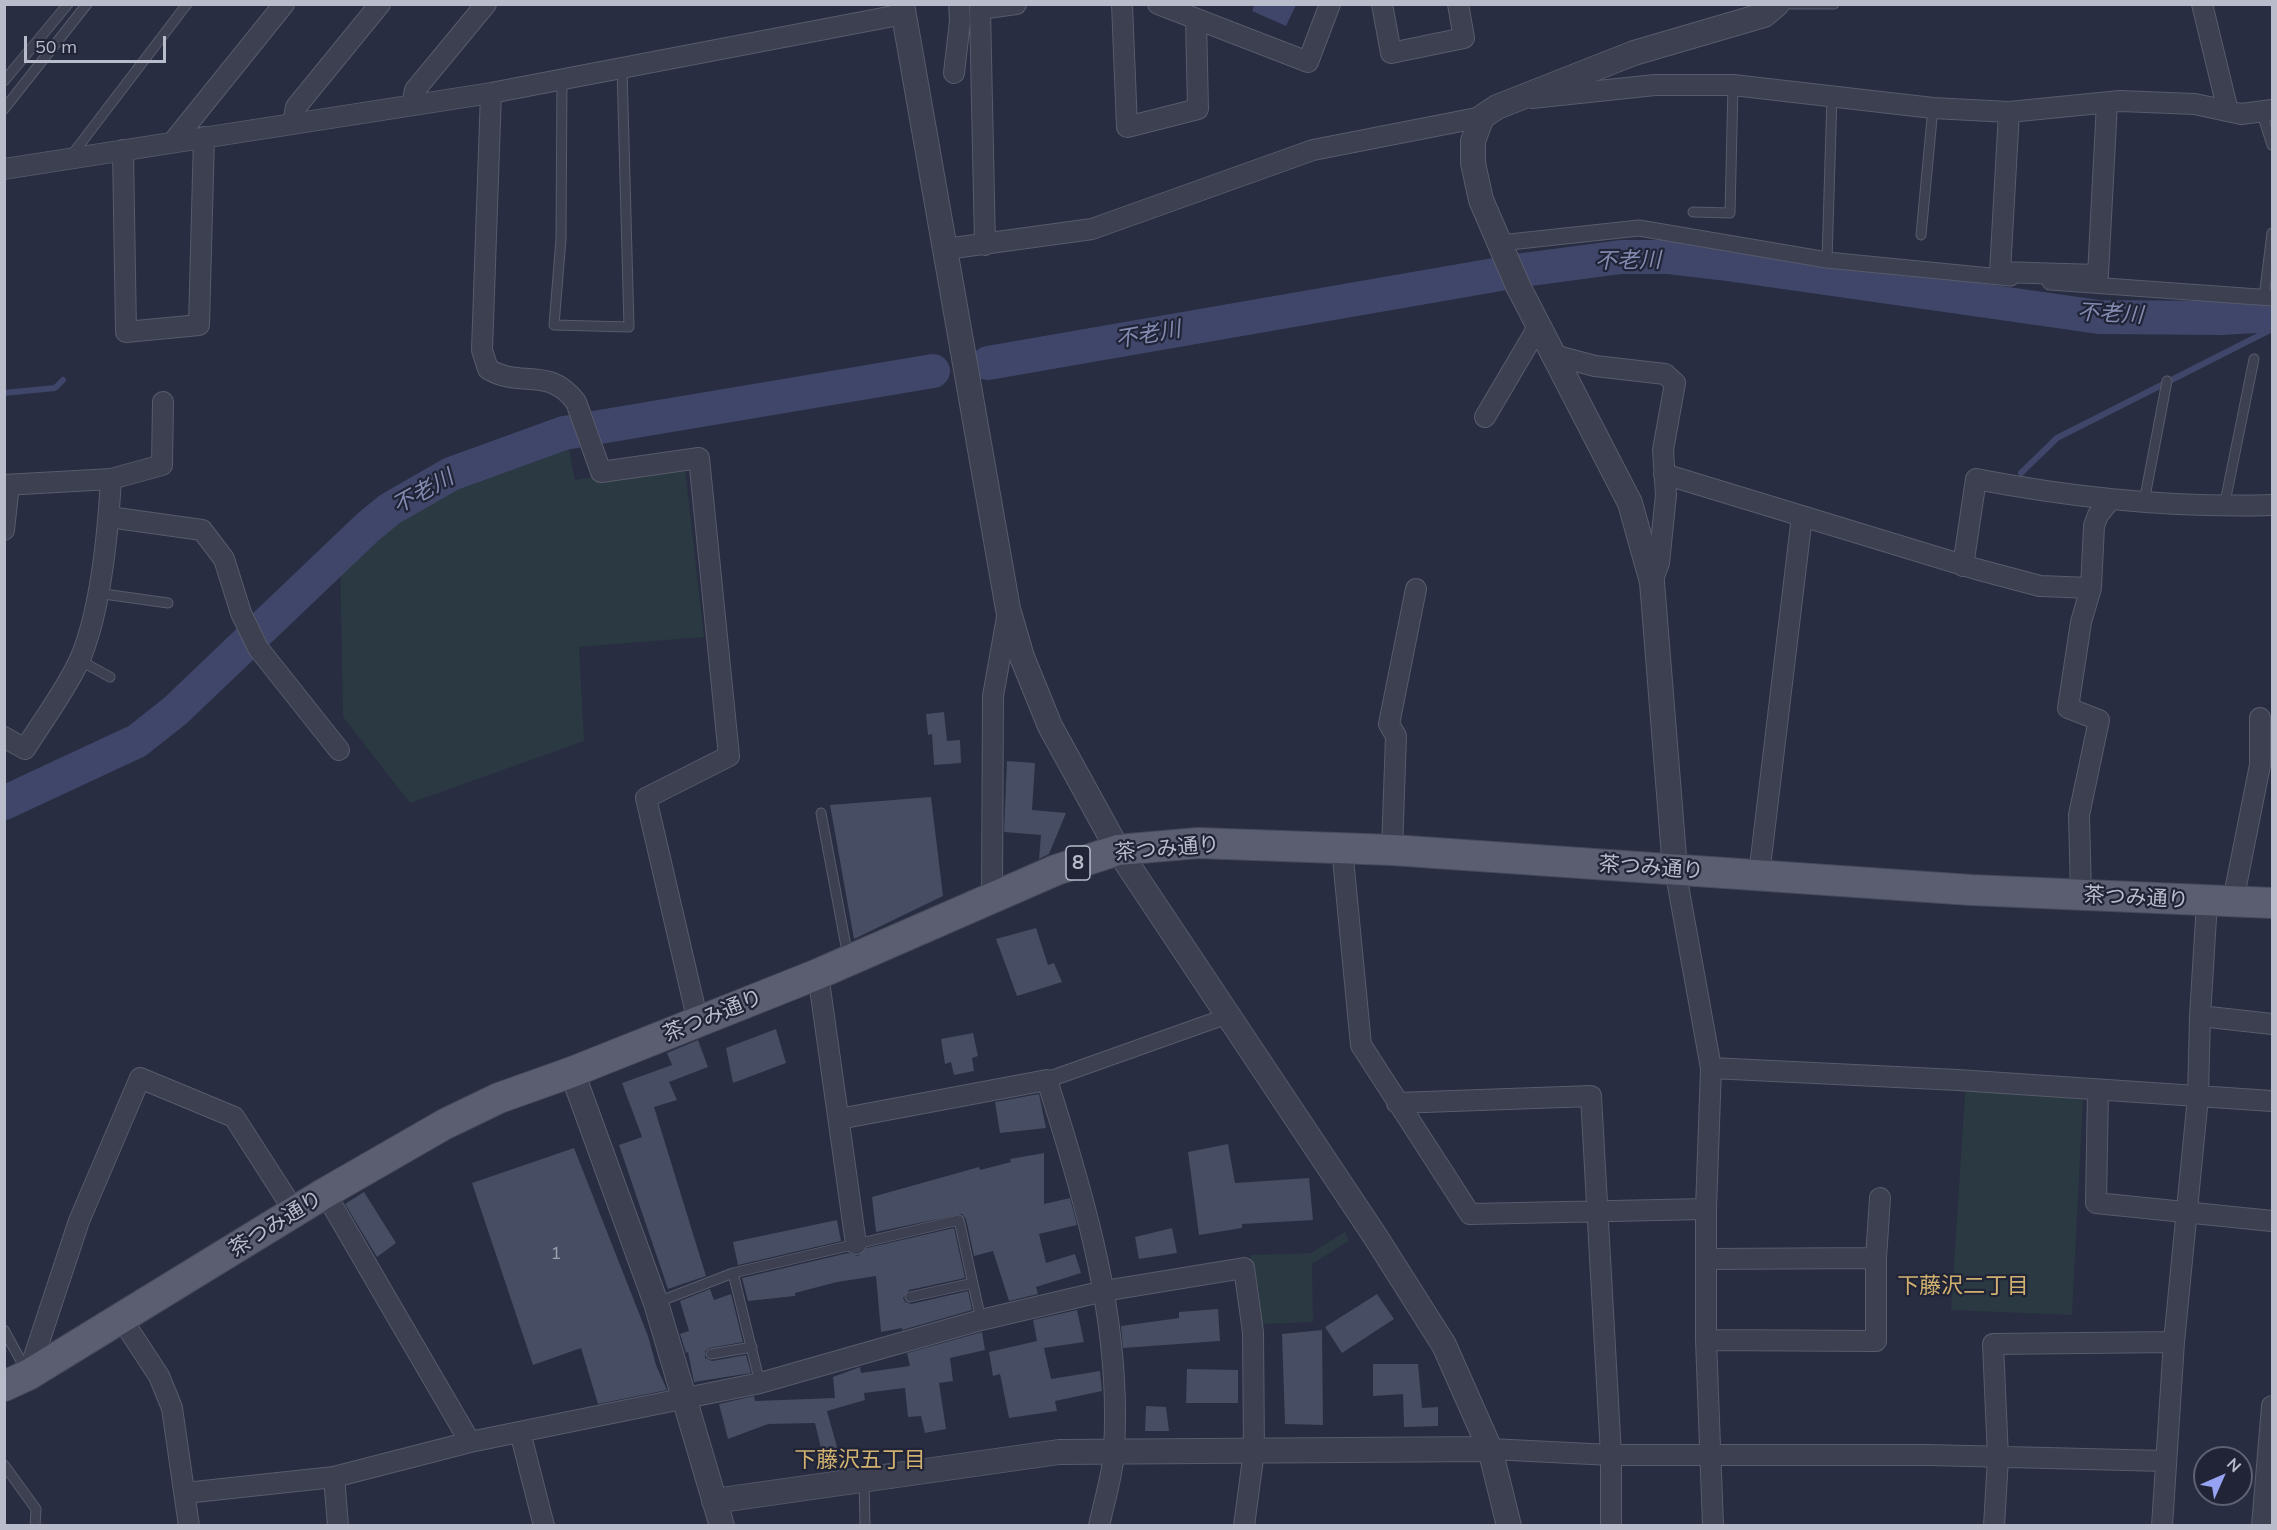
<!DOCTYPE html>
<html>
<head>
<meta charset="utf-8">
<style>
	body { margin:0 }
	#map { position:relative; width:2277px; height:1530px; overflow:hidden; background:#282d41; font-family:Mulish,sans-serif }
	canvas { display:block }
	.frame { position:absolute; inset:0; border:6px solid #b9bccb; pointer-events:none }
	.north { position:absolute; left:2193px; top:1446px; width:60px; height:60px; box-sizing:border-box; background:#212436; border:2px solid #5e6172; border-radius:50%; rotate:45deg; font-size:16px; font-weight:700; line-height:24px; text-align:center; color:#b9bccb }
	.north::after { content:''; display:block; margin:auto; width:21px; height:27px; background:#96a3f3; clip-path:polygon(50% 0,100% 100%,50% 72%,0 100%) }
	.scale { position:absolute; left:24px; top:36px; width:142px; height:27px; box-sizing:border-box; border:3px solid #b9bccb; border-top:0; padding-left:8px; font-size:18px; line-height:21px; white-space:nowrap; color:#b9bccb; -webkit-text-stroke:4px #212436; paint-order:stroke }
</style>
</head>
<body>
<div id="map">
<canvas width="2277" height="1530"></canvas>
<div class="frame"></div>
<div class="north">N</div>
<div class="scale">50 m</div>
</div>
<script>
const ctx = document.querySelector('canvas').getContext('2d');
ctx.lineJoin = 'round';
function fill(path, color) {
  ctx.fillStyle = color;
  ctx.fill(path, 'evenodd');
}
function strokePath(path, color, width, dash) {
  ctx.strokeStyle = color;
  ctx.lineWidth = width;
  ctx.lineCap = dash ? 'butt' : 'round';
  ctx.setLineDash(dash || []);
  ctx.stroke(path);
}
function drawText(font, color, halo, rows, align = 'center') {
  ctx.font = font + ' Mulish,"Noto Sans JP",sans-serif';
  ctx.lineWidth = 4.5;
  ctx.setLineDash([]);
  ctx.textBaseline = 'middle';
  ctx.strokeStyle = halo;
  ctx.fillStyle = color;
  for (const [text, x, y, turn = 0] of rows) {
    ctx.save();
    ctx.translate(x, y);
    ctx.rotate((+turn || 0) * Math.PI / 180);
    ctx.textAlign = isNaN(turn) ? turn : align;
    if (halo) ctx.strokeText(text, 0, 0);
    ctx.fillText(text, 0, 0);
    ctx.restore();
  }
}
fill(new Path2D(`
	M567 439 575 480 684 460 704 637 579 647 584 741 410 803 343 717 340 555 460 473Z
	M1966 1079 2083 1100 2072 1315 1951 1310Z
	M1345 1232 1349 1241 1312 1264 1313 1322 1261 1324 1250 1255 1311 1253Z`), '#2a3942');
fill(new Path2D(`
	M1255 4H1296V5L1286 26 1252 11Z`), '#3f4669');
strokePath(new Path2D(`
	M4 393 55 388 63 380
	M2021 473 2057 438 2272 329`), '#3f4669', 6);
strokePath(new Path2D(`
	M988 363 1523 270 1621 257H1669L1720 263 2099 317 2221 318 2272 315
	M4 803 137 741 175 711 368 527 390 509 451 474 564 433 933 371`), '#3f4669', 34);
fill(new Path2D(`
	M944 712 947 741 960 740 961 763 934 765 932 734 928 735 926 714Z
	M1007 761 1035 763 1032 810 1066 813 1049 854 1039 859 1041 835 1004 832Z
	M931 797 943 896 854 939 830 805Z
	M1036 928 1048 965 1054 963 1062 982 1017 996 996 939Z
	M776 1029 786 1063 733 1083 726 1048Z
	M973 1033 978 1056 972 1058 974 1071 954 1075 951 1062 945 1064 941 1039Z
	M698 1040 708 1067 669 1082 677 1100 654 1107 706 1276 668 1289 619 1145 642 1137 622 1083 672 1065 667 1053Z
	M1039 1094 1046 1128 1000 1133 995 1102Z
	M1228 1144 1235 1183 1309 1178 1313 1220 1242 1224V1228L1199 1235 1188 1152Z
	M574 1148 648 1336 656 1365 667 1390 598 1404 581 1348 533 1365 472 1183Z
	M1044 1153V1204L1070 1198 1077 1225 1039 1234 1046 1263 1075 1254 1081 1273 1036 1287 1038 1294 1009 1301 993 1251 974 1256 966 1219 962 1214 876 1232 872 1197 979 1167 980 1170 1011 1162 1010 1159Z
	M364 1192 396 1243 377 1257 345 1204Z
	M837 1220 841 1241 738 1265 733 1242Z
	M954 1228 965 1278 909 1290 903 1298 905 1302 911 1304 968 1291 972 1310 902 1330V1328L881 1332 876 1276 837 1282 795 1293V1296L748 1301 742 1278 848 1253 858 1256 867 1248Z
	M1172 1228 1177 1253 1139 1259 1135 1237Z
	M710 1289 714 1300 731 1294 743 1342 709 1348 705 1351V1358L712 1361 746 1355 751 1373 694 1382 688 1352 686 1353 680 1334 689 1331 680 1301Z
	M1377 1294 1394 1319 1342 1353 1325 1327Z
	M1218 1309 1220 1341 1123 1348 1121 1326 1179 1318V1312Z
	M1077 1310 1084 1342 1044 1348 1051 1379 1100 1371 1102 1391 1055 1401 1057 1411 1009 1418 1000 1374 993 1376 989 1352 1037 1341 1033 1320Z
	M1322 1330 1323 1425 1285 1424 1282 1334Z
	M982 1332 985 1350 950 1358 953 1381 939 1383 946 1429 925 1433 921 1416 908 1417 905 1388 864 1393 865 1400 827 1411 840 1458 824 1461 815 1423 768 1424 728 1439 719 1404 754 1396 755 1401 835 1398 833 1377 860 1367 861 1373 910 1366 907 1353Z
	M1373 1364H1418L1422 1408 1438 1407V1426L1404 1427 1403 1394 1373 1396Z
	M1187 1369 1238 1370V1403H1186Z
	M1146 1406 1166 1407 1169 1431H1145Z`), '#474d62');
const service = new Path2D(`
	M1790 4H1834
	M562 79 561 239 554 325 629 327 622 68
	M4 81 68 4
	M4 109 87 4
	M2261 111 2272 145
	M71 156 187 4
	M1693 212 1730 213 1733 85
	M1921 235 1933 108
	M1827 260 1832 96
	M2264 297 2272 233
	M2144 502 2167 381
	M2224 507 2254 359
	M97 593 168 603
	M79 660 110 677
	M821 813 848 957
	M733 1273 760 1383
	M910 1297 973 1283
	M658 1302 733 1273 959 1220 981 1320
	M4 1330 26 1370
	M711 1354 752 1347
	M4 1465 36 1509 35 1526
	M864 1480 865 1526`);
const pedestrian = new Path2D(`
	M1500 243 1639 228 1827 260 2011 278
	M2050 282 2272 298
	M1047 1080 1227 1016`);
const minor = new Path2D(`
	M1122 4 1127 127 1198 109 1196 19
	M1158 4 1308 62 1330 4
	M1382 4 1391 53 1464 38 1458 4
	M2202 4 2228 111
	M954 73 960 21 959 4
	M491 93 482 350 488 369C521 389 548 365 576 402L601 472 699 458 729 756 646 798 698 1022
	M1532 98 1655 85H1733L1933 108 2009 112 2120 101 2195 104 2241 114 2272 110
	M412 105 415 90 486 4
	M2009 112 2000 272 2098 275 2107 103
	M293 123 296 107 380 4
	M173 142 284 4
	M123 150 126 332 199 325 204 137
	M4 169 491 93 904 14
	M985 245 980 9 1016 4
	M946 249 1092 229 1313 150 1482 117
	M1553 355 1595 366 1665 374 1675 383 1663 450 1666 495 1659 563 1652 582
	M1485 417 1538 327
	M1664 474 1976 569 2040 586 2091 588
	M4 485 111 479 162 465 163 402
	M109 517 202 530 224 559 241 613 258 648 339 750
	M4 530 9 485
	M1963 566 1976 479C2074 498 2173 508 2272 505
	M4 737 25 749C43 720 66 690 80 659 101 610 108 532 111 479
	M1342 848 1361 1045 1470 1214 1706 1209
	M1392 850 1396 736 1389 724 1416 589
	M1675 869 1711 1068 1706 1209V1340L1713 1526
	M1759 875 1802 516
	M2081 895 2079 815 2099 720 2068 708 2081 622 2091 588 2094 526 2098 515 2111 499
	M992 897 993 696 1008 612
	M2233 901 2260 765V718
	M818 974 856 1244
	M2200 1016 2272 1024
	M1711 1068 1958 1080 2272 1101
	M2098 1090 2096 1203 2272 1221
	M1397 1103 1591 1096 1611 1455V1526
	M839 1119 1047 1080C1085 1199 1122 1323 1114 1450 1113 1475 1104 1501 1099 1526
	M325 1193 470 1442
	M1876 1258 1880 1198
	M121 1318 159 1376 172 1408 189 1526
	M1706 1340 1876 1341V1258L1706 1259
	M28 1375 79 1221 140 1078 234 1117 295 1212
	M520 1432 544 1526
	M1490 1449 1611 1455H1929L2165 1461
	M334 1477 338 1526
	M185 1493 334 1477 470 1442 760 1383 981 1320 1104 1291 1244 1268 1253 1332 1254 1451 1244 1526
	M1994 1526 1998 1458 1993 1344 2174 1342
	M2162 1526 2174 1342 2198 1097 2200 1016 2207 902
	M2262 1526 2272 1406`);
const tertiary = new Path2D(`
	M902 4 1008 609 1022 657 1050 726 1118 850 1375 1236 1444 1345 1490 1449 1509 1526
	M1675 869 1652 582 1630 503 1518 286 1481 200 1473 163V141L1482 117 1497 107 1634 53 1764 15 1777 4
	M572 1072 656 1303 722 1526
	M714 1501 1059 1452 1490 1449`);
const primary = new Path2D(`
	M4 1386 28 1375 325 1193 445 1124 499 1098 572 1072 818 974 1056 870 1118 850 1198 843 1392 850 1971 890 2272 903`);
strokePath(service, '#575b6b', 11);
strokePath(pedestrian, '#575b6b', 17);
strokePath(minor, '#575b6b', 22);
strokePath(tertiary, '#575b6b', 26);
strokePath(primary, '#46495a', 32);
strokePath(service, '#3c4051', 9);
strokePath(pedestrian, '#3c4051', 15);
strokePath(minor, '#3c4051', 20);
strokePath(tertiary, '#3c4051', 24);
strokePath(primary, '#5a5e70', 30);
drawText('18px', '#9ca0b1', null, [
	["1",556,1254]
]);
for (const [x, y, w] of [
	[1078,863,24]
]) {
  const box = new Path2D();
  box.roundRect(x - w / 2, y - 17, w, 34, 4.5);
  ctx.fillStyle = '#212436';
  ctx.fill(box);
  strokePath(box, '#b9bccb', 1.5);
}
drawText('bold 20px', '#b9bccb', null, [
	["8",1078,863]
]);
drawText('21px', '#b9bccb', '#212436', [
	["茶つみ通り",1167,849,-5],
	["茶つみ通り",1651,868,4],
	["茶つみ通り",2136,898,3],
	["茶つみ通り",713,1016,-22],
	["茶つみ通り",276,1224,-32]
]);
drawText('italic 22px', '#838bb0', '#212436', [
	["不老川",1628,261,-1],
	["不老川",2110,314,3],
	["不老川",1148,335,-10],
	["不老川",423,492,-29]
]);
drawText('22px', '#d0b16f', '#212436', [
	["下藤沢二丁目",1963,1286],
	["下藤沢五丁目",860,1460]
]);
</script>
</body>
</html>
